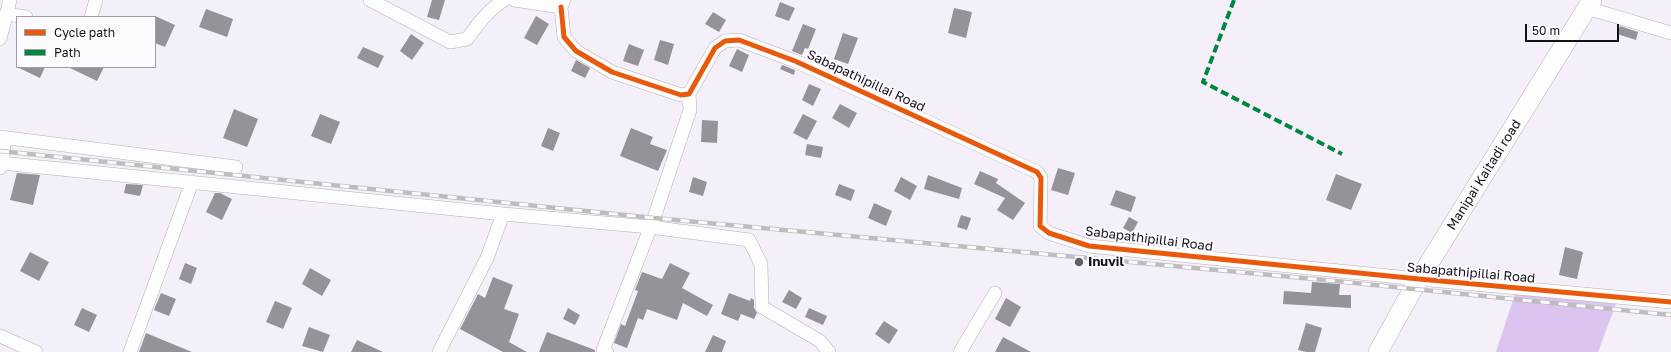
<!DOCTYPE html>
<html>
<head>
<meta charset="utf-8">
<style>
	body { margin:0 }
	#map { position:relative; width:1671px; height:352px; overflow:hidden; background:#f4eff8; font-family:"Golos Text",sans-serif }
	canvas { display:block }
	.legend { position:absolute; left:16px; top:16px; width:140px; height:52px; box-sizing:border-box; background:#fdfbff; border:1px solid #a09ea2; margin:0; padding:5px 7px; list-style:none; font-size:12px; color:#151217 }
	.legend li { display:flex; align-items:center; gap:8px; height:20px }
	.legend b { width:20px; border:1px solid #a09ea2 }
	.scale { position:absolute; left:1525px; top:24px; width:94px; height:18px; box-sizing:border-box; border:2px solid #151217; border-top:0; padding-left:5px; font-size:12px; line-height:14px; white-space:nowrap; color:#151217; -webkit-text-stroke:3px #fdfbff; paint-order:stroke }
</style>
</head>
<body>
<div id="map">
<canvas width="1671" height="352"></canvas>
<ul class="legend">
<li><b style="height:5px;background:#e8590c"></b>Cycle path</li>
<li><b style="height:5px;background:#00873e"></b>Path</li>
</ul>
<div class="scale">50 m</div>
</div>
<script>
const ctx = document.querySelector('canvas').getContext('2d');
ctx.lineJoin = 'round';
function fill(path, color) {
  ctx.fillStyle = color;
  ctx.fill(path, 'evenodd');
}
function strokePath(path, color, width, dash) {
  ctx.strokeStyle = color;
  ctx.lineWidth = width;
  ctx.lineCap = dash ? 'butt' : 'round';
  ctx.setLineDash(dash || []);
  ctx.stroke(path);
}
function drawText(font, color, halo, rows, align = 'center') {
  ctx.font = font + ' "Golos Text",sans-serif';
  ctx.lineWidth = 4;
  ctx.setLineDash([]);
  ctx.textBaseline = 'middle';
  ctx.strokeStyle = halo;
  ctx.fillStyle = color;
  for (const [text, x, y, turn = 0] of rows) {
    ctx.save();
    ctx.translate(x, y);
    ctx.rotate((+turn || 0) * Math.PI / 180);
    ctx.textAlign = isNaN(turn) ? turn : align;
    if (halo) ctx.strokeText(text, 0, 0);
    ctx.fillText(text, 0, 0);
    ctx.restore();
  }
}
fill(new Path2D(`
	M1515 294 1616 304 1598 352H1496Z`), '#dbc4ef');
fill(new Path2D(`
	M432 0H445L439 20 427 17Z
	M780 2 795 8 789 21 775 16Z
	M954 8 972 12 966 38 948 33Z
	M206 9 233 19 227 37 199 27Z
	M713 12 726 20 719 32 705 24Z
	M155 16 175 25 165 47 155 43Z
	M536 16 549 24 537 45 524 38Z
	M803 24 816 29 808 49 805 48 802 55 792 51Z
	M1620 26 1638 32 1636 40 1617 34Z
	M843 33 858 38 848 64 834 59Z
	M411 34 424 43 412 60 400 51Z
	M660 40 674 44 668 65 654 60Z
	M629 44 644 50 638 66 623 61Z
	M363 47 384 56 378 68 357 58Z
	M737 49 749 55 742 72 729 66Z
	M576 60 590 68 585 78 571 71Z
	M782 65 795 70 794 75 780 69Z
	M17 67H45L40 78Z
	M68 67H104L97 81Z
	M809 84 821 89 813 106 802 100Z
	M840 104 857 113 849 128 832 118Z
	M234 109 258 119 247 147 223 138Z
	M320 114 340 122 331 144 311 136Z
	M803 114 817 121 807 140 793 133Z
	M702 120 718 121 717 143 701 142Z
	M548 128 560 133 553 151 541 146Z
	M631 128 653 137 650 144 667 150 658 171 620 156Z
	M807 144 823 147 821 158 805 155Z
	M1058 168 1075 173 1068 195 1051 190Z
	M980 171 998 179 996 183 1025 203 1013 220 997 210 1005 198 974 184Z
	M17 173 40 175 33 205 10 200Z
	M1336 174 1362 184 1351 210 1326 200Z
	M928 175 962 188 959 199 924 189Z
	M693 177 707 182 703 196 689 192Z
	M901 177 917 186 910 200 894 191Z
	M126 184 143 185 140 196 124 193Z
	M839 184 855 190 851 201 835 195Z
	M1116 190 1136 197 1131 212 1110 205Z
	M215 193H220L232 199 222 220 206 212Z
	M874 203 892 211 886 226 868 218Z
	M961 215 971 218 967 230 957 227Z
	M1129 217 1138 222 1132 233 1123 228Z
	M1565 247 1583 252 1577 279 1559 275Z
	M30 252 49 262 39 281 20 271Z
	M185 263 197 268 191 284 179 279Z
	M670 263 690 273 682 288 713 305 707 316 683 303 677 320 647 309 643 320 638 318 627 348 614 343 621 324 625 326 638 291 635 290 642 272 662 279Z
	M310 268 331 280 322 296 302 284Z
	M493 277 513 285 504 309 519 314 509 342 527 352H503L460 329 478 294 485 298Z
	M1312 282 1340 284 1339 295H1351V308L1283 304 1284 291 1311 293Z
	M789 290 802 298 796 309 782 302Z
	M161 293 176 299 169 316 154 310Z
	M729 293 750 301 751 298 754 300V308L757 313 754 319 741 314 738 321 721 314Z
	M1006 298 1021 307 1010 327 995 319Z
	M275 301 292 308 283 329 266 322Z
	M82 308 97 315 89 332 74 325Z
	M568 308 580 315 575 325 563 319Z
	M809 308 827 316 823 325 805 317Z
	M884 321 898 330 889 344 875 334Z
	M1306 323 1322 328 1315 352H1306L1298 350Z
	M309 327 330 335 323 352 302 346Z
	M547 332 595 350V352H539Z
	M146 333 192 352H139Z
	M713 335 726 341 722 352H705Z
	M1003 337 1031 352H995Z
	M357 340 383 352H351Z`), '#969299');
const minor = new Path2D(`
	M370 0 450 42 467 39C478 24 488 10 504 0
	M514 0 561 7 564 0
	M561 7 564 37 576 51 612 72 681 95 689 94 715 48 725 41 739 40 795 61 1037 172 1041 178 1040 226 1049 233 1089 246 1419 279 1671 302
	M1587 8 1671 33
	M6 14 26 17
	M91 17 96 0
	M0 39 10 0
	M0 137 236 167
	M1 163 503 214 650 227 749 240 761 264 762 307 820 341 829 352
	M0 168 4 151 3 138
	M0 336 36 352
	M130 352 192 182
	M439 352 487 258 503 214
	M607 352 603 350 654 218 690 110 689 94
	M960 352 995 293`);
const secondary = new Path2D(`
	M1378 352 1413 289 1592 0`);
strokePath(minor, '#b4b0b7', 14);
strokePath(secondary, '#b4b0b7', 20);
strokePath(minor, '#fdfdfe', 13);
strokePath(secondary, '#fdfdfe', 19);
const rail = new Path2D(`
	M0 151 654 218 1325 280 1671 315`);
strokePath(rail, '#bebdbe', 4.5);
strokePath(rail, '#fdfbff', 3, [9]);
strokePath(new Path2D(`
	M1234 0 1203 82 1342 154`), '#00873e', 4, [8, 4]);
strokePath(new Path2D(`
	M561 7 564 37 576 51 612 72 681 95 689 94 715 48 725 41 739 40 795 61 1037 172 1041 178 1040 226 1049 233 1089 246 1419 279 1671 302`), '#e8590c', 5);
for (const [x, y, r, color] of [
	[1079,262,5,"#635f66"]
]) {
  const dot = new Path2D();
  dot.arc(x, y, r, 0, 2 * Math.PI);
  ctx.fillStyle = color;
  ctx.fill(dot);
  strokePath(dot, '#fdfbff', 1.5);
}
drawText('13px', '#151217', '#fdfbff', [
	["Sabapathipillai Road",866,81,25],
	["Manipai Kaitadi road",1484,175,-58],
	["Sabapathipillai Road",1149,239,7],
	["Sabapathipillai Road",1471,273,5]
]);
drawText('bold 13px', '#151217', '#fdfbff', [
	["Inuvil",1088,262]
], 'left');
</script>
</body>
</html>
